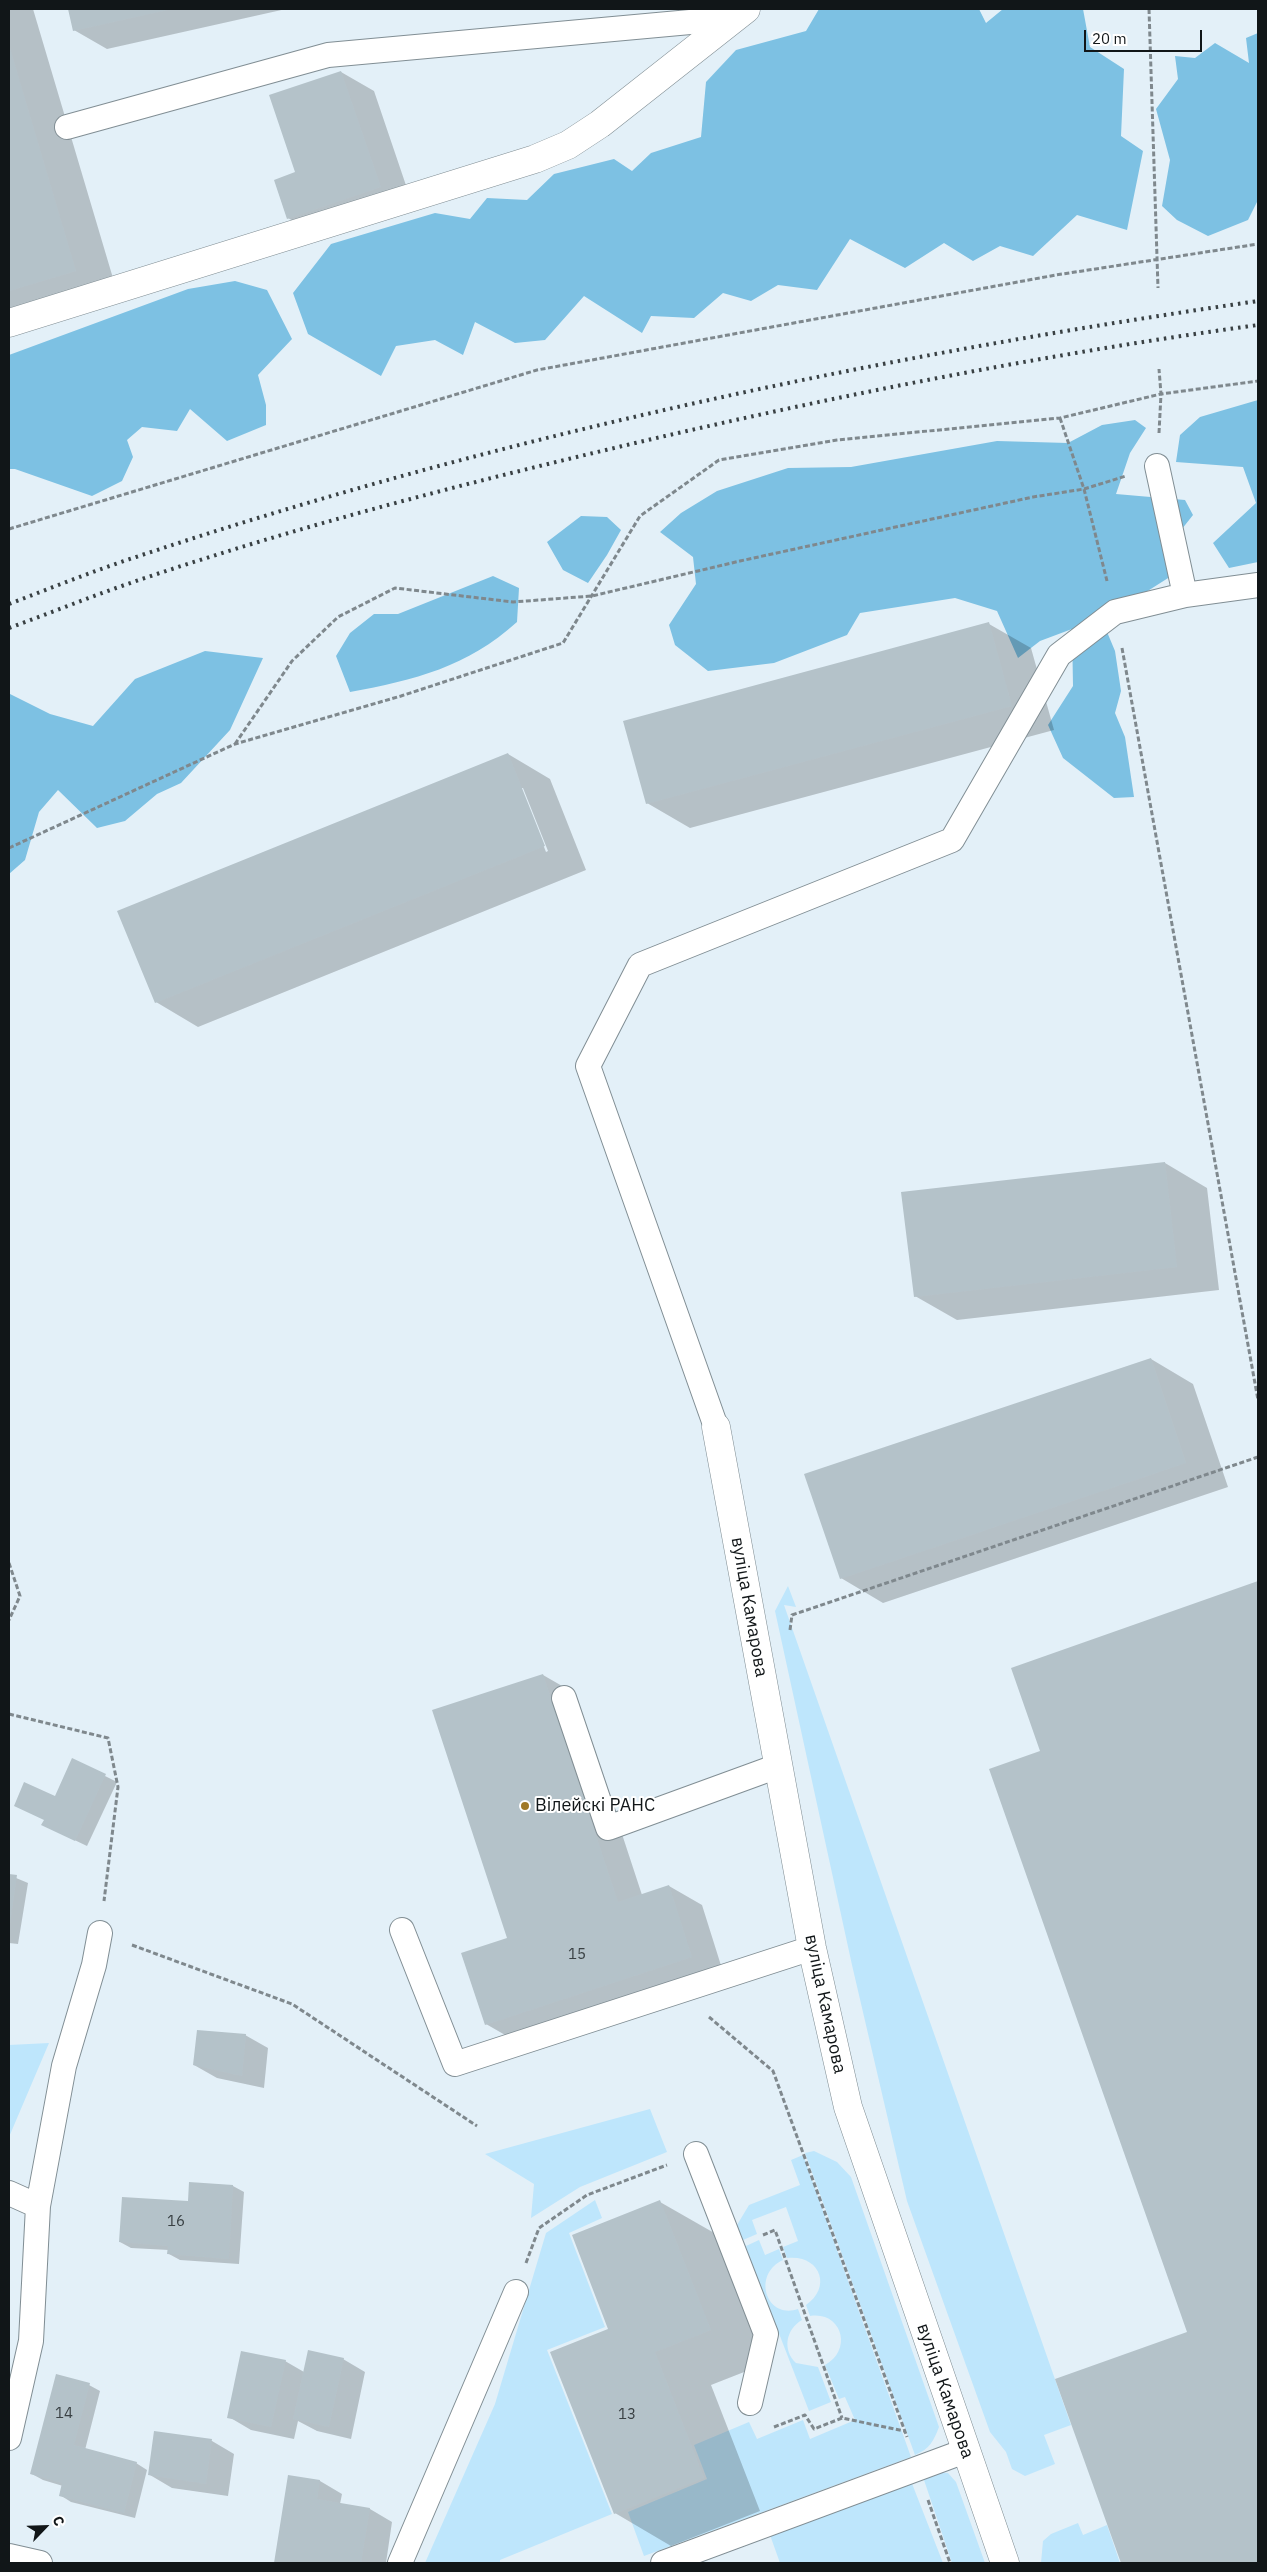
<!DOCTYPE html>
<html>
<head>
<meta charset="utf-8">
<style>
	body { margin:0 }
	#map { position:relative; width:1267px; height:2572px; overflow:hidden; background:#e3f0f8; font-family:"IBM Plex Sans",sans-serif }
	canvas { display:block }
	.frame { position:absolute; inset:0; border:10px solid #111618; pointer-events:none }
	.north { position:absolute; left:20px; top:2502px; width:50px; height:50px; -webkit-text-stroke:4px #fff; paint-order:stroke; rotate:66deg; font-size:14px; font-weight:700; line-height:20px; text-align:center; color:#111618 }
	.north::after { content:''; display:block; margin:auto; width:18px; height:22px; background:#111618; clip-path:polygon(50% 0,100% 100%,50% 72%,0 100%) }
	.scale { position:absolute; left:1084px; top:30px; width:118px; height:22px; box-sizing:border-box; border:2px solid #111618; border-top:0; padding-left:6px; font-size:15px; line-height:18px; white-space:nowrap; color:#111618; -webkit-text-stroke:4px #fff; paint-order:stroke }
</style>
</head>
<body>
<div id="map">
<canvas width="1267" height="2572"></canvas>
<div class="frame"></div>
<div class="north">С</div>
<div class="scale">20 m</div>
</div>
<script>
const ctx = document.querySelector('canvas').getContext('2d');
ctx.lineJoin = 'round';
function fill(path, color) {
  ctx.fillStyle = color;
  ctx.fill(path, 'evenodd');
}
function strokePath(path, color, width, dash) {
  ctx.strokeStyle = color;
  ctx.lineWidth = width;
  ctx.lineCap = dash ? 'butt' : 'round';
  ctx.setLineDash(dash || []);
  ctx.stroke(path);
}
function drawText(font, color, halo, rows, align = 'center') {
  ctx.font = font + ' "IBM Plex Sans",sans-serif';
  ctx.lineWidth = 4;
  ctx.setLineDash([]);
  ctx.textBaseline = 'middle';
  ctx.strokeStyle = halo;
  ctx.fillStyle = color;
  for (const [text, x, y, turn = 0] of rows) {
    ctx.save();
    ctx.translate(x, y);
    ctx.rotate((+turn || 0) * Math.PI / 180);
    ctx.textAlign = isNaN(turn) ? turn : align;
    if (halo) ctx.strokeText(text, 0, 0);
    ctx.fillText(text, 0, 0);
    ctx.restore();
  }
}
fill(new Path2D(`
	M788 1586 796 1607 784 1605 1071 2425 1044 2435 1055 2464 1025 2476 1012 2469 1006 2452 990 2432 907 2201 852 1965 775 1611Z
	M49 2043 9 2137V2045Z
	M650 2109 667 2152 580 2187 531 2218 534 2184 485 2154Z
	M814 2151 837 2162 851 2177 939 2427C934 2440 930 2449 915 2455L805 2153Z
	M803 2155 911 2457 644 2556 628 2512 707 2479 694 2445 749 2422 757 2439 803 2420 810 2439 855 2420 845 2397 839 2399 825 2365C853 2350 842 2311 810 2316L806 2305C833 2286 819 2254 787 2258L783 2247 798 2241 786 2207 752 2220 757 2234 743 2240 746 2246 759 2240 765 2255 779 2249 783 2260C751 2275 767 2320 798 2309L802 2320C786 2329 782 2350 796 2363L818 2367 831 2402 809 2411 737 2225 749 2205 800 2185 791 2160Z
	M595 2200 602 2218 569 2233 605 2327 547 2350 612 2514 500 2560V2563H425L495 2404 546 2233Z
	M934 2472 948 2473 956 2482 985 2563H952L923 2477Z
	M911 2481 943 2563H780L770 2535Z
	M1078 2523 1083 2535 1107 2525 1120 2563H1041L1043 2541 1051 2534Z`), '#bee6fc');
fill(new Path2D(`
	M819 9H979L986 23 1003 9H1083L1090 47 1124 69 1121 136 1143 151 1127 230 1077 215 1033 256 1000 246 973 261 944 243 905 268 850 239 817 290 778 285 751 301 723 293 694 318 651 316 642 333 584 296 545 340 515 343 475 322 463 355 435 340 396 346 381 376 308 334 293 293 331 244 435 213 470 219 487 198 527 200 554 174 614 159 632 171 651 153 701 137 706 82 736 50 806 31Z
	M1258 33V200L1248 220 1208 236 1177 220 1162 206 1170 160 1156 109 1178 79 1175 56 1195 58 1215 43 1249 63 1246 38Z
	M235 281 267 290 292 339 258 375 266 405V425L227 441 190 409 177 431 142 427 127 440 133 457 122 481 92 496 15 469H9V355L188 289Z
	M1258 400V562L1229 568 1213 543 1256 503 1243 467 1176 462 1180 435 1200 417Z
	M1135 420 1146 428 1130 453 1116 494 1185 500 1193 515 1174 539 1176 573 1102 620 1115 651 1121 691 1115 713 1125 737 1134 797 1114 798 1063 758 1048 725 1073 686 1072 629 1040 641 1018 658 997 611 955 598 860 613 847 635 774 663 708 671 675 645 669 625 696 584 693 557 660 532 681 513 717 491 788 468 851 467 997 441 1068 443 1102 425Z
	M581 516 607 517 621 530 607 555 588 583 563 570 547 542Z
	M493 576 519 588 517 622C467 667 415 680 350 692L336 656 350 633 374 614H398Z
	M205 651 263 658 230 730 181 783 157 794 125 821 97 828 58 790 39 812 25 860 9 874 10 694 50 714 93 726 135 679Z`), '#7dc1e3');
fill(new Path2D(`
	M9 9H33L118 295 9 327Z
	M69 9H286L107 49 74 30Z
	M341 72 374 91 413 206 321 237 288 218 297 173Z
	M989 624 1031 648 1054 730 690 828 647 803Z
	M508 754 550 779 586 870 198 1027 156 1002ZM521 788H523L548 851 546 852Z
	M1165 1163 1207 1188 1219 1290 957 1320 915 1296Z
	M1151 1359 1193 1384 1228 1487 883 1603 841 1578Z
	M1258 1582V2563H1122L1056 2380 1189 2333 1042 1752 1012 1669Z
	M543 1675 576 1694 642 1895 669 1886 702 1905 724 1975 519 2043 486 2024 509 1939Z
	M73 1760 117 1782 87 1846 43 1825Z
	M9 1875 28 1883 18 1944 9 1943Z
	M245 2035 268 2048 264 2088 217 2078 194 2065Z
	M190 2183 233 2186 244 2192 239 2264 180 2260 169 2254V2250L131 2248 120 2242 189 2203Z
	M660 2202 716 2234 767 2363 711 2385 760 2511 671 2546 615 2513Z
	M343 2359 365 2372 351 2439 317 2431 298 2421 294 2439 251 2430 229 2417 285 2361 304 2372Z
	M89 2385 100 2391 85 2450 136 2463 147 2470 135 2518 71 2502 60 2495 63 2486 43 2480 32 2474Z
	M156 2433 212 2441 234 2454 228 2496 172 2488 150 2475Z
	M289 2477 320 2481 342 2494 340 2504 370 2509 392 2522 386 2563H276Z`), '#0003');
fill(new Path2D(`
	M68 9H167V10L73 31Z
	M9 45 76 271 9 291Z
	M341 71 381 187 287 219 274 180 295 172 269 95Z
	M989 622 1012 706 646 804 623 721Z
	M508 753 545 846 155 1003 117 911Z
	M1165 1162 1177 1267 914 1297 901 1192Z
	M1151 1358 1186 1463 840 1579 804 1474Z
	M1258 1581V2563H1121L1055 2379 1187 2332 989 1769 1040 1751 1011 1668Z
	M543 1674 618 1902 669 1885 692 1957 485 2025 461 1953 507 1938 432 1710Z
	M72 1758 106 1774 75 1841 41 1825 44 1820 14 1806 24 1782 55 1796Z
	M9 1874 17 1875 10 1923 9 1922Z
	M197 2030 246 2034 242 2076 193 2065Z
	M189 2182 233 2185 229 2259 167 2254 168 2246 119 2242 122 2197 188 2201Z
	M660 2200 711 2330 655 2352 704 2478 614 2514 550 2352 608 2329 572 2235Z
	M308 2350 344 2358 329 2427 293 2419Z
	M241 2351 286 2360 271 2427 227 2418Z
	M56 2374 90 2383 74 2445 137 2462 124 2513 59 2496 62 2483 30 2474Z
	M154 2431 212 2439 206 2484 148 2475Z
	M288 2475 320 2480 317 2499 370 2508 361 2563H274Z`), '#b4c2c9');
const service = new Path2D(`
	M67 127 328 55 734 18
	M1157 466 1185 595 1258 585
	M716 1427 588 1066 640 965 952 840 1059 655 1115 612 1185 595
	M564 1698 608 1828 778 1766
	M402 1930 455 2064 812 1948
	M696 2154 766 2334 750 2403
	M9 2193 38 2206
	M9 2438 31 2341 38 2206 64 2066 94 1965 100 1933
	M9 2556 40 2563
	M400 2563 516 2292
	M663 2563 965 2451`);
const minor = new Path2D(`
	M9 323 535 159 568 145 600 124 746 9
	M716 1427 812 1948 848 2107 1005 2563`);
strokePath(service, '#818e94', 26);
strokePath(minor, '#818e94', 29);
strokePath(new Path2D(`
	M1149 9 1158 288
	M1060 418 1084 489 1107 581
	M1159 433 1161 394 1159 369
	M9 529 537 370 1056 275 1258 244
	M1122 648 1258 1400
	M235 744 292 661 338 617 395 588 513 602 592 596 740 561 1033 497 1084 489 1126 476
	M9 848 235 744 401 696 563 643 640 516 719 460 837 440 1060 418 1161 394 1258 381
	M9 1563 20 1596 9 1620
	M790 1630 792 1615 1258 1457
	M9 1714 108 1738 118 1787 104 1901
	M132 1945 292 2004 477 2126
	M709 2017 773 2071 907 2437
	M763 2235 775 2230 842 2418
	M526 2263 539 2228 587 2195 667 2165
	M774 2427 805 2415 814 2429 842 2418 904 2431
	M928 2500 950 2563`), '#7f888d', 3, [5, 2.5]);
strokePath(service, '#fff', 24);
strokePath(minor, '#fff', 28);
strokePath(new Path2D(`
	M9 604C51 588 93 571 136 557 501 435 878 356 1258 301
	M9 628C53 612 97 594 142 579 308 523 478 480 648 440 849 393 1053 353 1258 325`), '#394043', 4, [2.5, 5]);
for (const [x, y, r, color] of [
	[525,1806,5,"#a07826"]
]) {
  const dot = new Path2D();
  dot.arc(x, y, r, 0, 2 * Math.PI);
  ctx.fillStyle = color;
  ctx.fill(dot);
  strokePath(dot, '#fff', 2);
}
drawText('15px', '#3a4144', null, [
	["15",577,1955],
	["16",176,2222],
	["14",64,2414],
	["13",627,2415]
]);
drawText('18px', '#111618', '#fff', [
	["вуліца Камарова",749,1607,80],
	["вуліца Камарова",825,2004,78],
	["вуліца Камарова",945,2391,71]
]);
drawText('18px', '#111618', '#fff', [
	["Вілейскі РАНС",535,1806]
], 'left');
</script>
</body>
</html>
